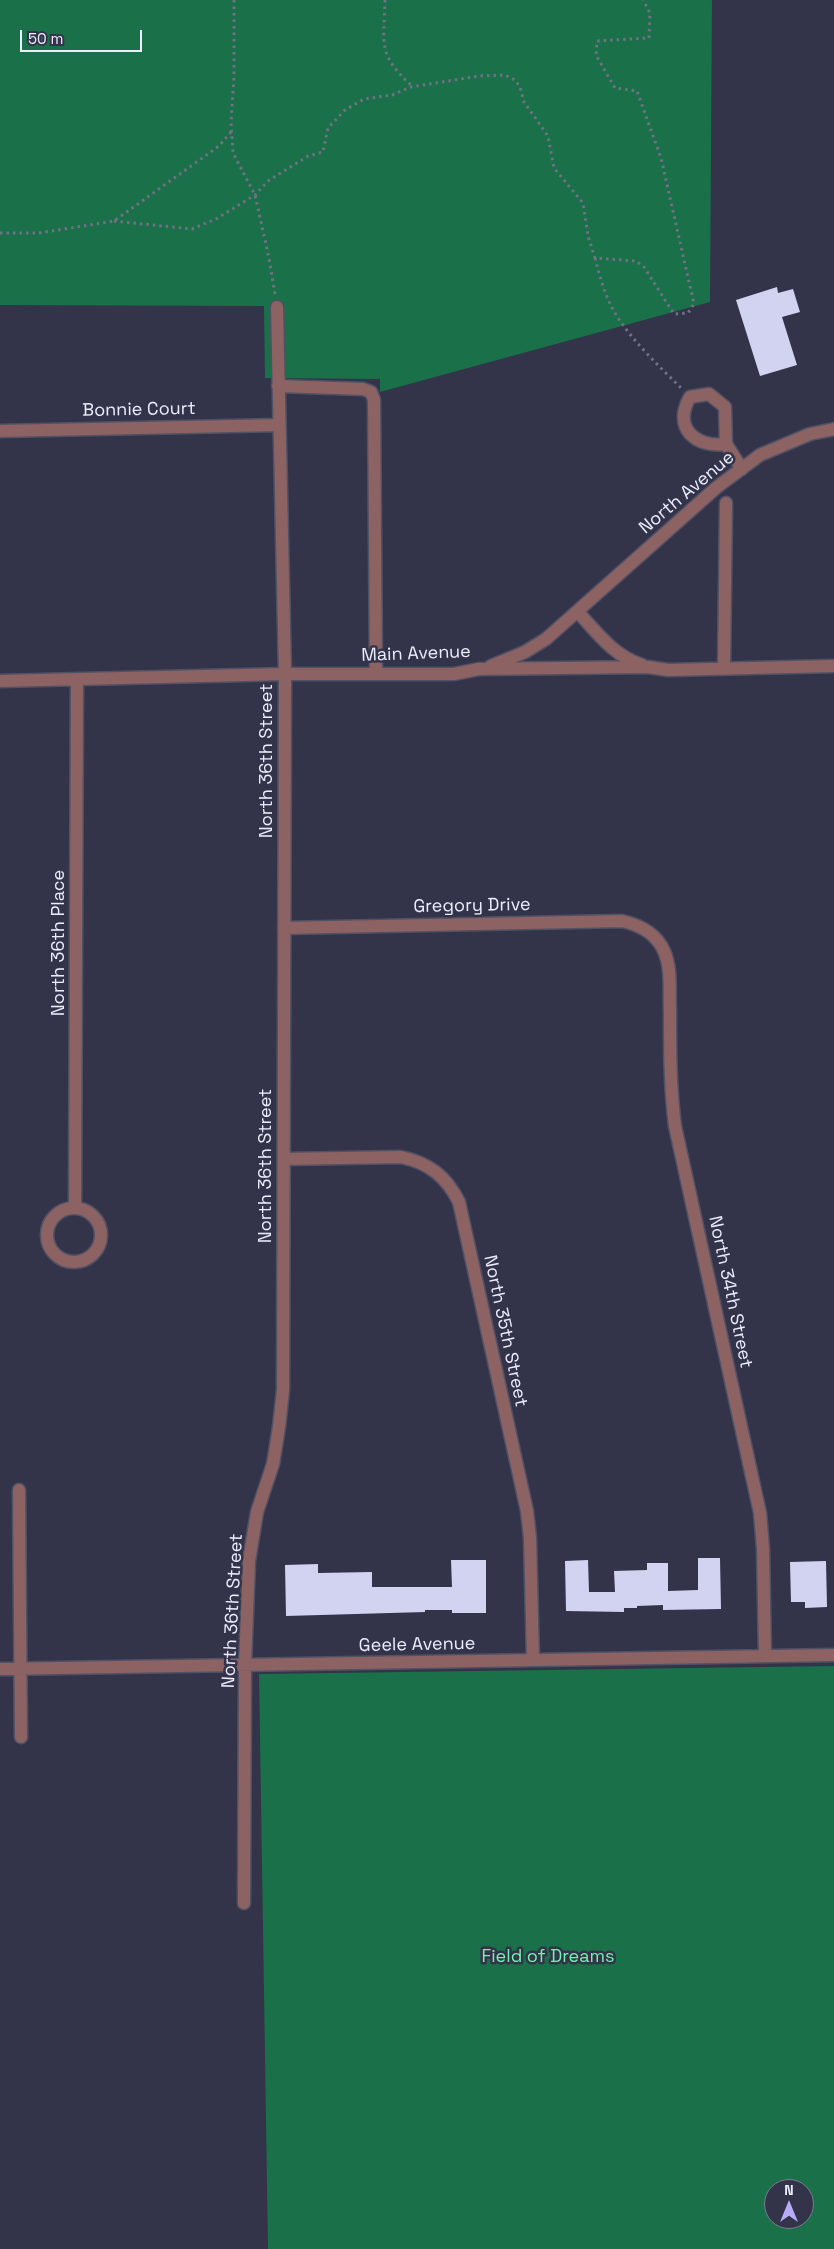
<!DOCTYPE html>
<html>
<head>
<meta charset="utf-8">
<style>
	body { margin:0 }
	#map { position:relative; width:834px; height:2249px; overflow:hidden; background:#33334a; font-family:"Space Grotesk",sans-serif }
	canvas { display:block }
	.north { position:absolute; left:764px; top:2179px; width:50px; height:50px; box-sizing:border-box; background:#33334a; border:1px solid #7d7d91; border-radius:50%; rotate:0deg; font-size:14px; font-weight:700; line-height:20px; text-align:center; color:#ecedfc }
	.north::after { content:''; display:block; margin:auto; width:18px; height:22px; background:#b8abf7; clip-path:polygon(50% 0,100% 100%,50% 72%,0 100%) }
	.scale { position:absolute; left:20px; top:30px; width:122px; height:22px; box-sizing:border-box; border:2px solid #ecedfc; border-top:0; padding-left:6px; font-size:15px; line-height:18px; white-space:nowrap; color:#ecedfc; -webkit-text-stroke:4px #33334a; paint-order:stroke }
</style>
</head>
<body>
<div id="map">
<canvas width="834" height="2249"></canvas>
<div class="north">N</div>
<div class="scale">50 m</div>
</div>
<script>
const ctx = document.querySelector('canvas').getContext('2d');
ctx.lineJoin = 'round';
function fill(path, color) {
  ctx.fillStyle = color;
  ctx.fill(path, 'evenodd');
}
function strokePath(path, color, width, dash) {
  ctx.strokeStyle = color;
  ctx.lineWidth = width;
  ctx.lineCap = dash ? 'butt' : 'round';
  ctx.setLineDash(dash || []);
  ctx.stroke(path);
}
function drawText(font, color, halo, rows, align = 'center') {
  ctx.font = font + ' "Space Grotesk",sans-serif';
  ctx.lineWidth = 5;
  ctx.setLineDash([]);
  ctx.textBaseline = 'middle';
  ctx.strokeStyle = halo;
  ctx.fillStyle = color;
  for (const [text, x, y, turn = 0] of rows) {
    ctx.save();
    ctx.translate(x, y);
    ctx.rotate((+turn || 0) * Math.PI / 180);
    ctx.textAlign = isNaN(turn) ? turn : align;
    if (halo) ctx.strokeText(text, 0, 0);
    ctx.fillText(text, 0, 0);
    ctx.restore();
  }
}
fill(new Path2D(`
	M0 0H712L710 302 380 392V379L265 378 264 306 0 305Z
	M834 1666V2249H268L259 1674ZM774 2189H804V2219H774Z`), '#1a7048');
fill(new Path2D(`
	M777 287 778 293 793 289 800 312 782 317 797 365 760 376 736 300Z
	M698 1558H720L721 1609 663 1610V1605L637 1606V1608H624V1612L566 1611 565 1561 588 1560 589 1592H615L614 1571 647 1570V1563H668V1591L698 1590Z
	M451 1560H486V1613H452V1610H425V1612L286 1616 285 1565 318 1564V1573L372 1572V1587H452Z
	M826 1561 827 1607 805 1608V1602H791L790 1562Z`), '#d2d3f1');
const minor = new Path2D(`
	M278 386 363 389 371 392 374 400 376 674
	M0 431 279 425
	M726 444C696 448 672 428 690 397L709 394 725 407 726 444 742 469
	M578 612C597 633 614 656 642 665
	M491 666 525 652 546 639 717 487 760 455 810 434 834 429
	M724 668 726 503
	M0 681 285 674H454L479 669 648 667 668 670 834 666
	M284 928 622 921C640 925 656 933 664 951 672 969 669 991 670 1011 670 1049 670 1088 675 1126L760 1513 763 1548 765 1656
	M284 1159 401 1157C429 1163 446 1176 459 1202L527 1511 530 1538 533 1660
	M75 1207 77 679
	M47 1235a27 27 0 1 1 54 0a27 27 0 1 1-54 0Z
	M19 1490 21 1737
	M0 1669 834 1655
	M244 1903 245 1665 249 1561 257 1512 273 1464 279 1427 283 1390 285 674 277 307`);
strokePath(minor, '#515166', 15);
strokePath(new Path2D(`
	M234 0V77L231 123 233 153 255 195 269 258 275 294
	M385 0C384 45 377 54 412 86
	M114 221 192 229 216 219 255 195 268 181 308 156 323 152 328 128 345 110 364 99 392 95 411 87 479 76 505 75 515 80 520 87 524 102 548 136 554 168 583 203 588 236 595 258 636 261 644 267 674 314 688 313 694 304 661 158 637 91 615 88 596 55 597 41 649 38 650 13 643 0
	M0 233H39L114 221 219 146 231 132
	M595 258C600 277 605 296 615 313 632 341 659 366 682 389`), '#717186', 3, [2.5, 4]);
strokePath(minor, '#8d6262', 12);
drawText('18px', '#ecedfc', '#33334a', [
	["Bonnie Court",139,410,-1],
	["North Avenue",687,493,-40],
	["Main Avenue",416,654,-2],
	["North 36th Street",267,761,-90],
	["Gregory Drive",472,906,-1],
	["North 36th Place",59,943,-90],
	["North 36th Street",266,1166,-90],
	["North 34th Street",730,1292,78],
	["North 35th Street",505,1331,78],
	["North 36th Street",233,1611,-87],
	["Geele Avenue",417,1645,-1]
]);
drawText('18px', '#70f5b0', '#33334a', [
	["Field of Dreams",548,1957]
]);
</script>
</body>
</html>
